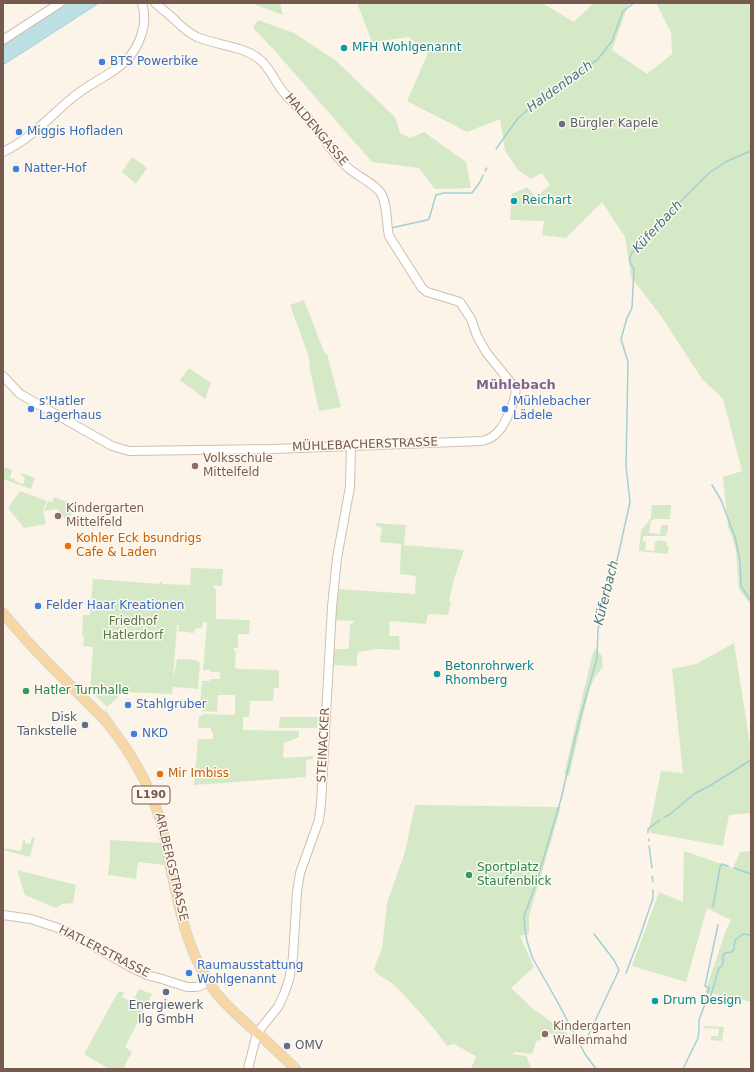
<!DOCTYPE html>
<html>
<head>
<meta charset="utf-8">
<style>
	body { margin:0 }
	#map { position:relative; width:754px; height:1072px; overflow:hidden; background:#fcf4e8; font-family:"DejaVu Sans",sans-serif }
	canvas { display:block }
	.frame { position:absolute; inset:0; border:4px solid #755a4d; pointer-events:none }
</style>
</head>
<body>
<div id="map">
<canvas width="754" height="1072"></canvas>
<div class="frame"></div>
</div>
<script>
const ctx = document.querySelector('canvas').getContext('2d');
ctx.lineJoin = 'round';
function fill(path, color) {
  ctx.fillStyle = color;
  ctx.fill(path, 'evenodd');
}
function strokePath(path, color, width, dash) {
  ctx.strokeStyle = color;
  ctx.lineWidth = width;
  ctx.lineCap = dash ? 'butt' : 'round';
  ctx.setLineDash(dash || []);
  ctx.stroke(path);
}
function drawText(font, color, halo, rows, align = 'center') {
  ctx.font = font + ' "DejaVu Sans",sans-serif';
  ctx.lineWidth = 3;
  ctx.setLineDash([]);
  ctx.textBaseline = 'middle';
  ctx.strokeStyle = halo;
  ctx.fillStyle = color;
  for (const [text, x, y, turn = 0] of rows) {
    ctx.save();
    ctx.translate(x, y);
    ctx.rotate((+turn || 0) * Math.PI / 180);
    ctx.textAlign = isNaN(turn) ? turn : align;
    if (halo) ctx.strokeText(text, 0, 0);
    ctx.fillText(text, 0, 0);
    ctx.restore();
  }
}
fill(new Path2D(`
	M255 3H280L283 15 256 5Z
	M357 3H542L574 22 594 3H629L612 50 647 74 672 54 671 33 656 3H751V605L739 589 736 551 732 536 728 527 723 477 742 471 723 399 702 379 661 316 631 277 625 237 602 202 566 238 542 235 544 221 510 220 512 194 527 187 536 197 550 185 542 173 531 179 519 171 505 151 500 119 467 132 407 101 428 53 409 37 372 42Z
	M258 20 294 33 335 60 395 117 400 133 410 138 424 132 466 162 471 188 435 189 419 168 372 162 275 51 253 28Z
	M132 157 147 168 136 184 122 172Z
	M304 300 325 354H327L341 407 319 411 310 370 309 357 290 305Z
	M189 368 211 383 205 399 180 380Z
	M4 467 12 470 10 478 15 479V481L23 484 25 478 21 475 22 473 35 478 31 489 3 479V471Z
	M20 491 47 501 43 510 46 524 24 528 8 508Z
	M54 497 76 505 68 519 61 517 60 512H58L57 509 44 511 48 501 52 502Z
	M652 505H671L670 519H654L653 520H651L649 533 660 534 661 525H668L667 534 665 536H643V541L646 542 645 550 654 551 655 542 658 540 667 542 666 546H669L668 554 639 551 641 531 650 519 651 518Z
	M375 523 406 525 404 545 464 550 454 579 449 601 451 602 448 615 428 614 426 624 390 621 389 636H399L400 650 377 649 359 652 357 656V666L335 665 332 664V649H348L349 646 350 625 354 622 355 621 335 620 337 589 415 594 416 576 400 574 401 544 380 542 382 528 377 526Z
	M191 568 223 569 222 586 213 585 216 590V619L250 620 249 634H238V648H234V651H236L235 667 238 669 279 670V688H274L273 701H250L249 717H243V730L299 731V737L284 743 283 757 285 758 313 756V759L306 760V777L194 785 198 739H213V732L211 731V728H198L199 717 203 714 235 715V695H218L217 712 203 711 200 708 202 681H210V679H220V672H211L210 670H203L207 622H203L202 628 195 629 194 633 178 631 179 625H177L173 681 177 659 197 660 200 663 198 689 173 687 172 694 124 692 107 707 106 711 115 722H114L104 712 107 707 90 690 93 647 83 646 84 636H82L83 615H90L93 579 159 584 160 582H162V584L190 585Z
	M734 643 751 750V813L729 815 723 846 651 833 649 830 661 771 683 773 672 669 696 664Z
	M595 648 602 656 603 667 595 677 589 690 569 776 564 774 592 656Z
	M280 717H318L317 728H279Z
	M415 805 561 807 529 916V934L520 936 534 967 511 988 532 1008 567 1033 565 1039 544 1031 540 1041 537 1040 532 1054 514 1052 513 1054 526 1056 532 1069H471L476 1056 454 1044 447 1046C431 1024 413 1004 394 985 388 979 378 977 374 969L382 948 387 903 405 852Z
	M32 837H35L30 857 3 850V848L21 851 23 840H25V843L30 844Z
	M110 840 161 843 165 865 138 862 136 879 108 875 110 858Z
	M684 851 733 868 740 852 751 851V1002L705 992 726 930 731 920 707 908 686 982 632 966 659 892 683 902Z
	M17 870 76 885 73 903 62 904 56 908 25 895Z
	M139 989 152 994 125 1047 132 1052 123 1069H109L84 1054 118 992H124L122 997 132 1002Z
	M705 1026 724 1027 722 1041 711 1040V1036H718L719 1029 705 1028 702 1036Z`), '#d5e9c7');
const water = new Path2D(`
	M64 3H99L3 65V42Z`);
fill(water, '#bde0e5');
strokePath(water, '#a3cfd6', 1);
strokePath(new Path2D(`
	M496 149 518 118 556 87 597 60 605 50 612 41 623 11 634 3
	M485 171 487 168
	M391 228 427 220 429 219 436 195 444 193H472L480 182 483 175
	M712 485 721 500 735 537 740 561 741 586 751 601
	M664 817 669 815 694 794 711 785 751 760
	M648 833V829L660 820
	M649 839V841
	M649 846 652 868
	M734 868 751 874
	M652 876 653 882
	M713 907 720 867 722 864 728 866
	M626 973 639 939 653 898V890
	M705 1003 709 988 705 986 718 925
	M588 1036 619 970 614 960 594 934
	M596 1069 585 1054 557 1001 532 957 527 941 525 929 524 916 536 884 561 799 579 722 597 658 598 629 616 565 630 502 626 466 628 362 621 339 627 318 632 308 634 269 630 262V258L631 254 653 232 664 222 673 209 708 174 725 162 751 151
	M683 1069 698 1038 699 1030V1020L705 1004 710 998 719 968C724 965 723 961 723 956L725 953 732 952 734 949 735 940 743 934 751 935`), '#a3cfd6', 1.5);
const secondary = new Path2D(`
	M3 40 60 3
	M3 152C31 139 49 117 72 98 99 75 131 71 142 33 145 23 145 13 142 3
	M3 376 20 394 112 446 129 451 272 449 482 441C499 438 506 421 512 406 514 400 517 395 515 388L486 352 477 336 471 319 460 302 427 292 422 288 389 236C386 223 388 203 380 192 371 181 356 176 346 166 334 155 326 141 316 128 305 114 292 103 281 89 273 78 269 66 258 58 242 46 216 45 197 37 189 33 182 27 176 21 169 14 162 9 155 3
	M3 915 31 919 58 928 85 941 130 967 147 975 162 979 187 987H196L200 986 209 981
	M248 1069 257 1033 278 1007 284 994 289 980 293 957 297 892 300 873 319 820 321 804 332 607 337 558 350 487 351 446`);
const primary = new Path2D(`
	M3 613 27 641 47 662 104 719C131 751 149 783 161 822 175 880 180 946 217 994 231 1011 247 1024 263 1038 274 1048 285 1059 296 1069`);
strokePath(secondary, '#d2beaf', 10);
strokePath(primary, '#dbd4d1', 11);
strokePath(secondary, '#fff', 8);
strokePath(primary, '#f7d7a3', 9);
for (const [x, y, r, color] of [
	[344,48,4,"#0f9aa8"],
	[102,62,4,"#3f7fe0"],
	[562,124,4,"#6b7280"],
	[19,132,4,"#3f7fe0"],
	[16,169,4,"#3f7fe0"],
	[514,201,4,"#0f9aa8"],
	[31,409,4,"#3f7fe0"],
	[505,409,4,"#3f7fe0"],
	[195,466,4,"#8d6e63"],
	[58,516,4,"#8d6e63"],
	[68,546,4,"#e8710a"],
	[38,606,4,"#3f7fe0"],
	[437,674,4,"#0f9aa8"],
	[26,691,4,"#2e9e5b"],
	[128,705,4,"#3f7fe0"],
	[85,725,4,"#5c6f8a"],
	[134,734,4,"#3f7fe0"],
	[160,774,4,"#e8710a"],
	[469,875,4,"#2e9e5b"],
	[189,973,4,"#3f7fe0"],
	[166,992,4,"#5c6f8a"],
	[655,1001,4,"#0f9aa8"],
	[545,1034,4,"#8d6e63"],
	[287,1046,4,"#5c6f8a"]
]) {
  const dot = new Path2D();
  dot.arc(x, y, r, 0, 2 * Math.PI);
  ctx.fillStyle = color;
  ctx.fill(dot);
  strokePath(dot, '#fef8ee', 1.5);
}
for (const [x, y, w] of [
	[151,795,38]
]) {
  const box = new Path2D();
  box.roundRect(x - w / 2, y - 9, w, 18, 3);
  ctx.fillStyle = '#fef8ee';
  ctx.fill(box);
  strokePath(box, '#755a4d', 1);
}
drawText('bold 11px', '#755a4d', null, [
	["L190",151,795]
]);
drawText('12px', '#0d838f', '#fef8ee', [
	["MFH Wohlgenannt",352,48],
	["Reichart",522,201],
	["Betonrohrwerk",445,667],
	["Rhomberg",445,681],
	["Drum Design",663,1001]
], 'left');
drawText('12px', '#366cbe', '#fef8ee', [
	["BTS Powerbike",110,62],
	["Miggis Hofladen",27,132],
	["Natter-Hof",24,169],
	["s'Hatler",39,402],
	["Lagerhaus",39,416],
	["Mühlebacher",513,402],
	["Lädele",513,416],
	["Felder Haar Kreationen",46,606],
	["Stahlgruber",136,705],
	["NKD",142,734],
	["Raumausstattung",197,966],
	["Wohlgenannt",197,980]
], 'left');
drawText('12px', '#5b616d', '#fef8ee', [
	["Bürgler Kapele",570,124]
], 'left');
drawText('12px', '#755a4d', '#fef8ee', [
	["HALDENGASSE",316,130,50],
	["MÜHLEBACHERSTRASSE",365,445,-2],
	["STEINACKER",324,745,-87],
	["ARLBERGSTRASSE",171,867,77],
	["HATLERSTRASSE",104,952,27]
]);
drawText('12px', '#785e54', '#fef8ee', [
	["Volksschule",203,459],
	["Mittelfeld",203,473],
	["Kindergarten",66,509],
	["Mittelfeld",66,523],
	["Kindergarten",553,1027],
	["Wallenmahd",553,1041]
], 'left');
drawText('12px', '#c56008', '#fef8ee', [
	["Kohler Eck bsundrigs",76,539],
	["Cafe & Laden",76,553],
	["Mir Imbiss",168,774]
], 'left');
drawText('12px', '#557a45', '#fef8ee', [
	["Friedhof",133,622],
	["Hatlerdorf",133,636]
]);
drawText('12px', '#27864d', '#fef8ee', [
	["Hatler Turnhalle",34,691],
	["Sportplatz",477,868],
	["Staufenblick",477,882]
], 'left');
drawText('12px', '#4e5e75', '#fef8ee', [
	["Disk",77,718],
	["Tankstelle",77,732],
	["Energiewerk",166,1006,"center"],
	["Ilg GmbH",166,1020,"center"],
	["OMV",295,1046,"left"]
], 'right');
drawText('italic 13px', '#447780', '#fef8ee', [
	["Haldenbach",560,87,-36],
	["Küferbach",658,227,-47],
	["Küferbach",607,593,-76]
]);
drawText('bold 13px', '#816591', '#fef8ee', [
	["Mühlebach",516,386]
]);
</script>
</body>
</html>
